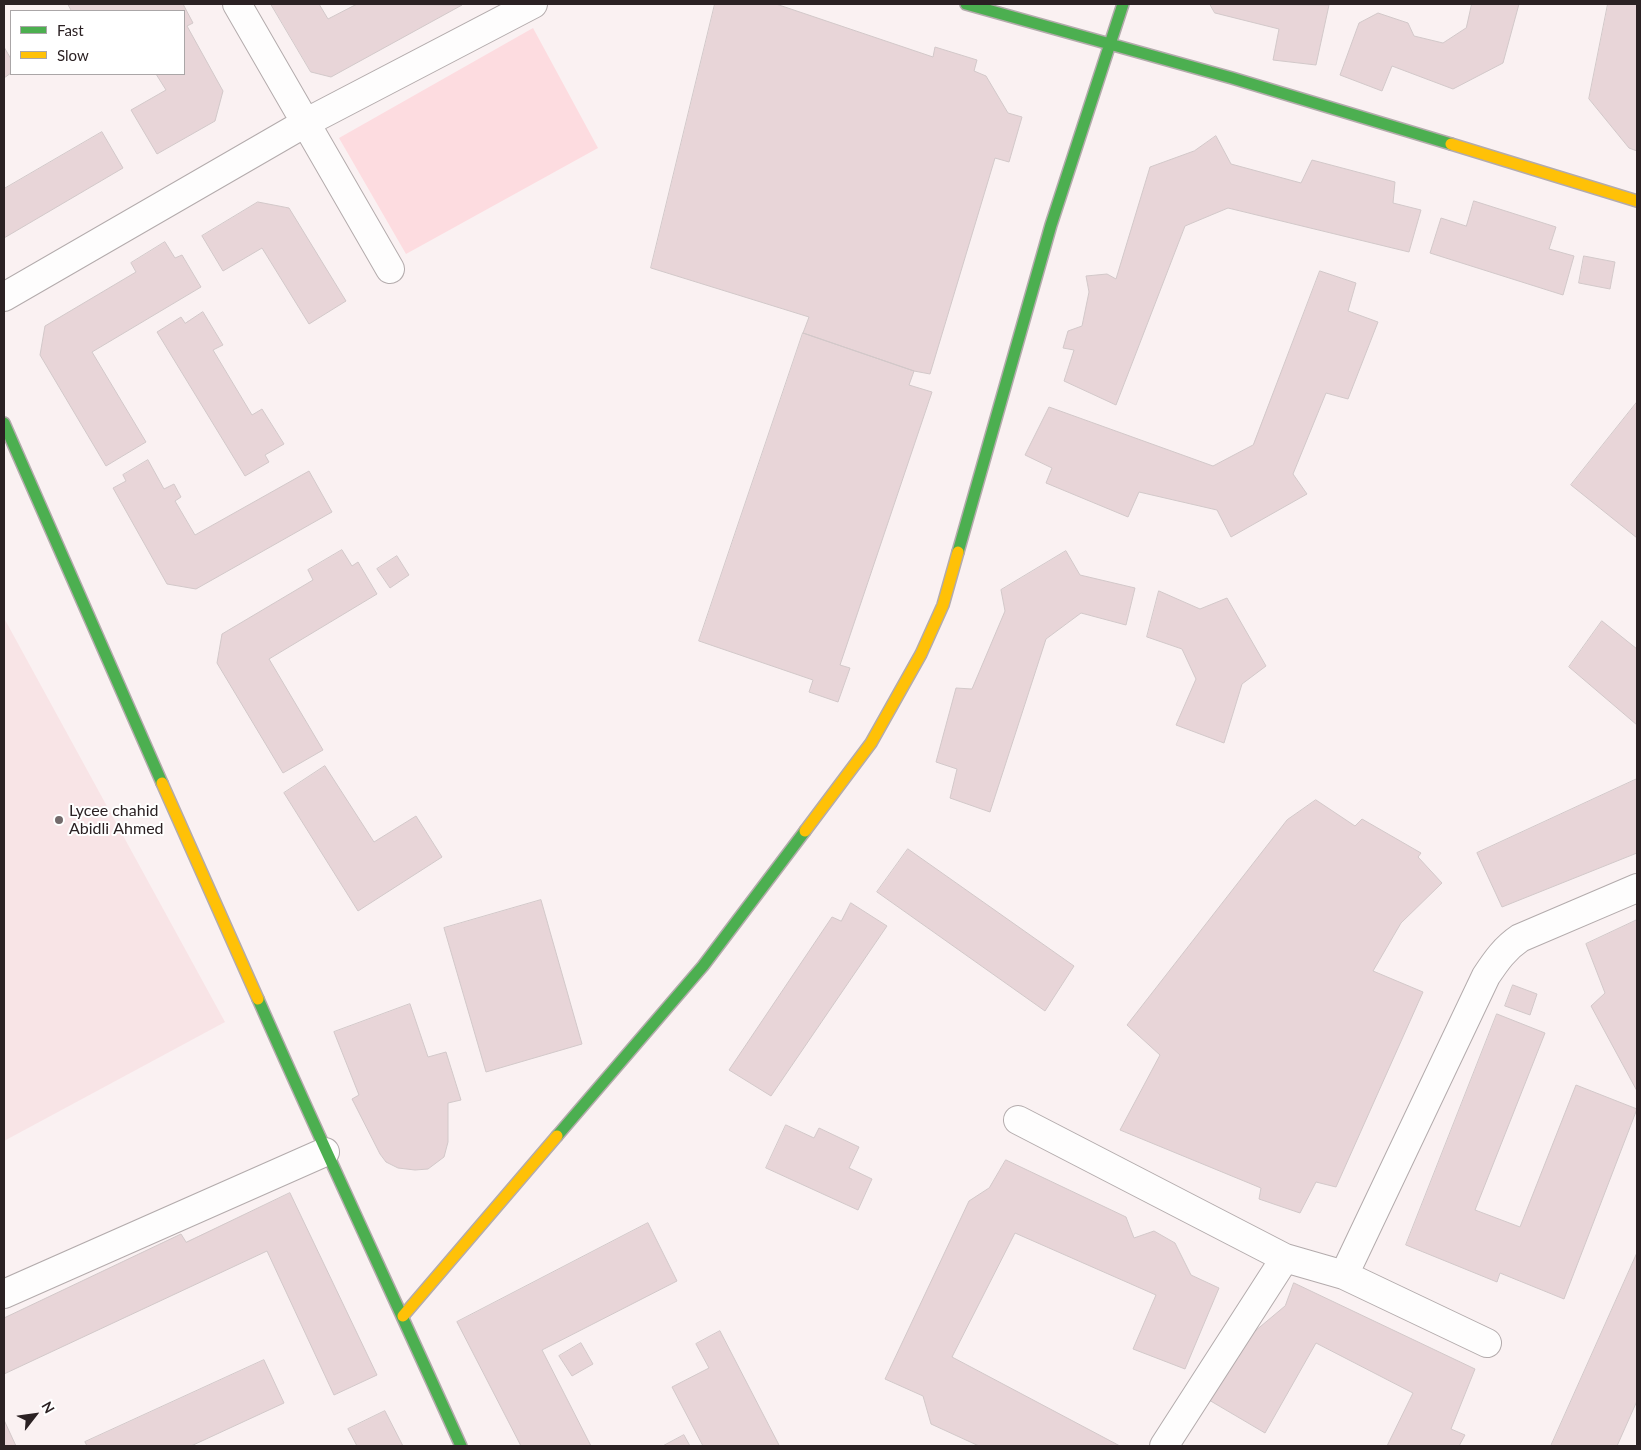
<!DOCTYPE html>
<html>
<head>
<meta charset="utf-8">
<style>
	body { margin:0 }
	#map { position:relative; width:1641px; height:1450px; overflow:hidden; background:#faf1f2; font-family:Lato,sans-serif }
	canvas { display:block }
	.frame { position:absolute; inset:0; border:5px solid #2b2123; pointer-events:none }
	.legend { position:absolute; left:10px; top:10px; width:175px; height:65px; box-sizing:border-box; background:#fff; border:1px solid #aaa6a7; margin:0; padding:6px 9px; list-style:none; font-size:15px; color:#2b2123 }
	.legend li { display:flex; align-items:center; gap:10px; height:25px }
	.legend b { width:25px; border:1px solid #aaa6a7 }
	.north { position:absolute; left:10px; top:1390px; width:50px; height:50px; -webkit-text-stroke:4px #fff; paint-order:stroke; rotate:60deg; font-size:14px; font-weight:700; line-height:20px; text-align:center; color:#2b2123 }
	.north::after { content:''; display:block; margin:auto; width:18px; height:22px; background:#2b2123; clip-path:polygon(50% 0,100% 100%,50% 72%,0 100%) }
</style>
</head>
<body>
<div id="map">
<canvas width="1641" height="1450"></canvas>
<div class="frame"></div>
<ul class="legend">
<li><b style="height:6px;background:#4caf50"></b>Fast</li>
<li><b style="height:6px;background:#ffc107"></b>Slow</li>
</ul>
<div class="north">N</div>
</div>
<script>
const ctx = document.querySelector('canvas').getContext('2d');
ctx.lineJoin = 'round';
function fill(path, color) {
  ctx.fillStyle = color;
  ctx.fill(path, 'evenodd');
}
function strokePath(path, color, width, dash) {
  ctx.strokeStyle = color;
  ctx.lineWidth = width;
  ctx.lineCap = dash ? 'butt' : 'round';
  ctx.setLineDash(dash || []);
  ctx.stroke(path);
}
function drawText(font, color, halo, rows, align = 'center') {
  ctx.font = font + ' Lato,sans-serif';
  ctx.lineWidth = 4;
  ctx.setLineDash([]);
  ctx.textBaseline = 'middle';
  ctx.strokeStyle = halo;
  ctx.fillStyle = color;
  for (const [text, x, y, turn = 0] of rows) {
    ctx.save();
    ctx.translate(x, y);
    ctx.rotate((+turn || 0) * Math.PI / 180);
    ctx.textAlign = isNaN(turn) ? turn : align;
    if (halo) ctx.strokeText(text, 0, 0);
    ctx.fillText(text, 0, 0);
    ctx.restore();
  }
}
fill(new Path2D(`
	M4 618 225 1022 4 1141Z`), '#f8e4e6');
fill(new Path2D(`
	M533 28 598 148 406 254 339 138Z`), '#fddce0');
const building = new Path2D(`
	M68 4H183L193 23 187 26 223 91 215 121 157 154 131 110 166 90 156 74H184V11H72Z
	M271 4H319L328 19 357 4 462 5 331 77 311 72Z
	M715 4H776L933 57 935 47 977 60 974 71 986 76 1008 113 1022 117 1009 162 995 158 930 374 914 371 803 333 809 317 651 268Z
	M1210 4 1329 5 1316 65 1273 60 1279 29 1215 13Z
	M1472 4H1519L1503 63 1453 89 1392 66 1382 91 1340 75 1359 23 1378 13 1408 23 1414 36 1443 43 1466 28Z
	M1608 4H1637V151L1629 148 1589 99Z
	M4 47 11 59V73L4 78Z
	M102 132 123 168 4 238V189Z
	M1216 136 1231 164 1301 183 1312 160 1395 182 1393 203 1421 210 1409 252 1228 208 1185 226 1116 405 1064 381 1074 350 1063 348 1068 331 1082 326 1089 292 1086 276 1107 274 1116 279 1150 167 1194 151Z
	M1474 201 1556 227 1549 249 1574 256 1563 295 1430 253 1441 218 1466 226Z
	M258 202 289 208 346 301 309 324 262 248 223 271 202 236Z
	M165 242 175 258 182 255 201 287 92 352 146 442 106 466 40 355 45 326 136 272 131 263Z
	M1584 256 1615 262 1610 289 1579 283Z
	M1320 271 1356 283 1348 311 1378 322 1348 399 1326 393 1293 474 1307 494 1231 537 1217 510 1139 492 1128 517 1046 483 1052 468 1025 455 1049 407 1213 466 1253 445Z
	M203 312 223 345 213 350 252 415 262 409 284 444 265 455 269 462 245 476 157 332 181 317 185 323Z
	M803 333 914 371 909 385 932 392 840 665 850 668 838 702 809 692 813 680 699 641Z
	M1637 402V538L1571 485Z
	M148 460 164 489 174 484 181 497 175 501 195 535 309 471 332 512 196 589 167 584 113 488 126 481 123 475Z
	M342 550 352 566 358 562 377 594 269 659 323 750 283 773 217 663 222 634 313 580 308 570Z
	M1066 551 1080 575 1135 588 1126 625 1081 613 1046 639 990 812 950 798 957 769 936 762 956 688 972 689 1005 611 1001 590Z
	M397 556 409 575 390 588 377 569Z
	M1159 591 1200 609 1227 598 1266 666 1242 684 1224 743 1176 725 1196 679 1182 649 1147 637Z
	M1602 621 1637 649V725L1569 667Z
	M325 766 374 842 416 816 442 857 358 911 284 793Z
	M1637 779V853L1502 907 1477 853Z
	M1316 800 1355 826 1362 819 1421 853 1418 857 1442 883 1401 923 1373 971 1423 992 1336 1187 1316 1182 1300 1213 1259 1199 1261 1188 1120 1130 1160 1055 1127 1025 1287 820Z
	M908 849 1074 966 1045 1011 877 892Z
	M541 900 582 1044 486 1072 444 928Z
	M851 903 887 926 771 1096 729 1070 832 917 841 921Z
	M1637 920V1091L1591 1006 1605 993 1586 944Z
	M1513 985 1537 994 1530 1015 1505 1006Z
	M410 1004 428 1057 446 1052 461 1100 448 1103V1142L444 1157 428 1169 415 1170 398 1168 386 1162 380 1154 352 1099 359 1095 334 1032Z
	M1497 1014 1545 1033 1475 1210 1520 1227 1576 1085 1637 1109 1564 1299 1500 1273 1497 1282 1406 1245Z
	M786 1125 814 1138 819 1128 859 1147 849 1168 872 1179 858 1210 766 1168Z
	M1006 1160 1126 1217 1134 1238 1154 1231 1175 1243 1191 1275 1219 1288 1185 1369 1133 1349 1156 1295 1015 1233 952 1357 1120 1446H979L931 1424 923 1396 885 1379 969 1201 989 1188Z
	M290 1193 377 1375 334 1395 267 1251 4 1374V1318L181 1234 186 1242Z
	M648 1223 677 1281 542 1350 591 1446H521L457 1322Z
	M1637 1253V1401L1617 1446H1551Z
	M1294 1283 1475 1369 1451 1429 1465 1435 1459 1446H1387L1413 1393 1316 1343 1265 1433 1209 1400 1242 1342 1285 1306Z
	M720 1331 779 1445 777 1446H703L672 1387 709 1368 696 1344Z
	M581 1343 593 1364 572 1376 559 1356Z
	M264 1360 284 1403 191 1446H87L85 1442Z
	M385 1411 403 1446H357L348 1429Z
	M4 1420 16 1446H4Z
	M684 1435 690 1446H663Z`);
fill(building, '#e8d5d8');
strokePath(building, '#d2c8c9', 1);
const street = new Path2D(`
	M237 4 390 269
	M4 297 307 122 533 4
	M1018 1120 1285 1258 1344 1275 1487 1343
	M1344 1275 1486 976C1496 961 1505 948 1520 938L1637 888
	M4 1294 325 1152
	M1164 1446 1285 1258`);
const fast = new Path2D(`
	M966 4 1232 78 1451 144
	M4 423 162 783
	M958 552 1051 225 1123 4
	M258 999C324 1149 394 1297 461 1446
	M557 1136 703 966 805 831`);
const slow = new Path2D(`
	M1451 144 1637 201
	M162 783 258 999
	M805 831 871 743 921 654 943 605 958 552
	M403 1316 557 1136`);
strokePath(street, '#b3abac', 30);
strokePath(fast, '#b3abac', 14);
strokePath(slow, '#b3abac', 14);
strokePath(street, '#fefdfd', 28);
strokePath(fast, '#4caf50', 11);
strokePath(slow, '#ffc107', 11);
for (const [x, y, r, color] of [
	[59,820,5,"#736a6b"]
]) {
  const dot = new Path2D();
  dot.arc(x, y, r, 0, 2 * Math.PI);
  ctx.fillStyle = color;
  ctx.fill(dot);
  strokePath(dot, '#fff', 2);
}
drawText('16px', '#2b2123', '#fff', [
	["Lycee chahid",69,811],
	["Abidli Ahmed",69,829]
], 'left');
</script>
</body>
</html>
